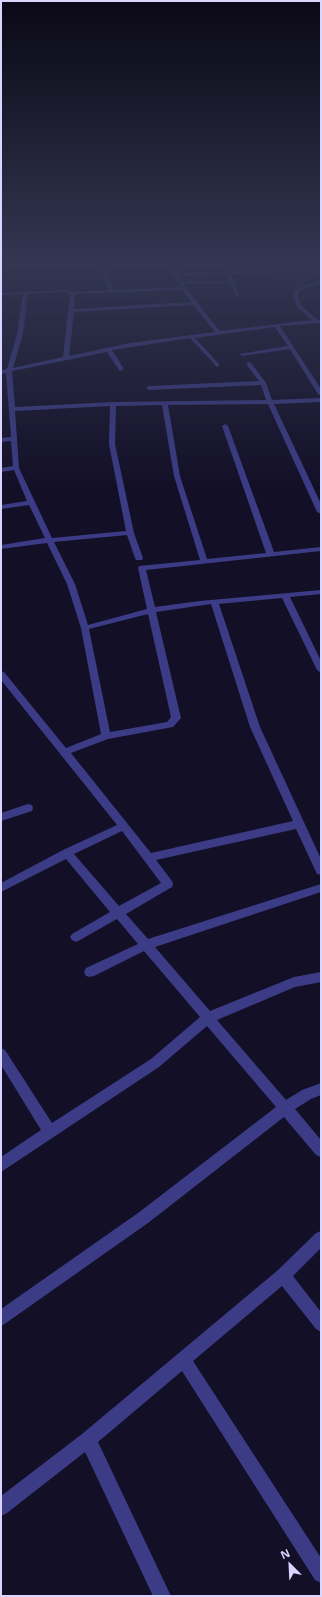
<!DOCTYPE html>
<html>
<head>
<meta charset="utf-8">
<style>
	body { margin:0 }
	#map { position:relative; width:322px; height:1597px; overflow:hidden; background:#130f27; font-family:"Noto Sans",sans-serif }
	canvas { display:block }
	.frame { position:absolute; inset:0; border:2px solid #d9d5ff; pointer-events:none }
	.north { position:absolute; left:270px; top:1545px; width:40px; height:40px; -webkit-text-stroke:3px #130f27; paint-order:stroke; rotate:336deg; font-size:11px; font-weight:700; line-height:16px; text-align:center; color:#d9d5ff }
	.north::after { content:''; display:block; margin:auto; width:14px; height:18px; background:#d9d5ff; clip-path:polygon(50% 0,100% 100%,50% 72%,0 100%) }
</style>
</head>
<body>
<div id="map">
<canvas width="322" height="1597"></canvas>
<div class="frame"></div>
<div class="north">N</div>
</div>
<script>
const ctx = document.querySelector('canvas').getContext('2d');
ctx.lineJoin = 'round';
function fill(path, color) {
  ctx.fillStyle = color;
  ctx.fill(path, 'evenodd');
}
fill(new Path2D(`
	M101 267H105L114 290 181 287 174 275 173 267H177L179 273 269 271 314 267 321 273V277L311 269 269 273 180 276 183 282 229 281 228 277 232 276 240 296H236L230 283 184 284 195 300 198 302V304L220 331 312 320 297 307 293 297 295 289 321 280V283L299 291C295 304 309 312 318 320L321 319V323L280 326 321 389V396L318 394 290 349 242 356 239 354 288 346 275 327 195 338 219 364V366L217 367 190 338 112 350 124 369 121 371 119 370 107 352 12 371 15 407 113 402 266 400 261 385 149 390 146 388 149 386 259 381 246 364 249 362 251 363 266 383 272 400 321 398V402L274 404 321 504V514L317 512 268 404 168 405 180 476 207 559 266 553 222 426 225 424 228 426 274 552 321 547V551L146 570 155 607 200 601 321 590V594L290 597 321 661V673L317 670 282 598 219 604 260 727 321 859V875L317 874 296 829 156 860 172 881 173 884 172 887 126 914 148 939 321 884V892L155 947 210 1011 294 977 321 972V982L295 987 217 1020 286 1100 302 1090 321 1083V1095L311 1099 295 1109 321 1140V1157L316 1155 284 1117 148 1223 6 1323 1 1326V1309L138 1213 276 1107 207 1026 159 1067 1 1172V1157L41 1130 1 1065V1048L5 1050 52 1123 151 1059 200 1017 144 951 94 976 90 977 86 976 84 972 86 968 138 944 117 919 80 940 76 942 72 940 70 937 72 934 110 912 66 859 1 892V883L63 850 117 825 1 680V671L4 672 66 748 101 734 81 628 67 584 47 543 1 549V545L45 538 29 505 1 509V505L27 501 14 470 1 472V468L13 466 11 441 1 442V438L11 437 6 373 1 374V370L7 369 17 334 23 294 1 295V293L65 290 73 292 109 290ZM182 290 191 302 74 309 75 294ZM65 292 70 294 63 357 13 368 23 334 28 294ZM193 305 215 332 130 343 69 356 74 312ZM162 405 174 476 200 560 139 566 138 568 147 609 88 625 75 584 54 542 127 535 135 558 136 560H142L143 558 134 533 115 444 116 406ZM110 406 109 444 126 531 52 538 19 468 15 411ZM211 604 250 727 293 821 151 853 71 753 108 739 173 727 181 718 156 612ZM148 614 171 717 167 722 110 732 89 629ZM122 831 161 883 119 906 74 854Z
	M28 804 32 805 33 808 32 811 1 821V813Z
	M321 1231V1248L293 1276 321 1312V1332L316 1329 282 1286 193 1361 321 1558V1583L315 1580 182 1371 98 1442 171 1596H153L85 1452 7 1513 1 1516V1496L82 1434 278 1270 316 1233Z`), '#3b3b86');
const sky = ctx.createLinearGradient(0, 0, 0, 490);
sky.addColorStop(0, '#0a0815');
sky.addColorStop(0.54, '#333752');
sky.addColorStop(1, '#33375200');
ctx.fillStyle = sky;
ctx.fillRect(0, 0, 322, 490);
</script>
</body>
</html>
